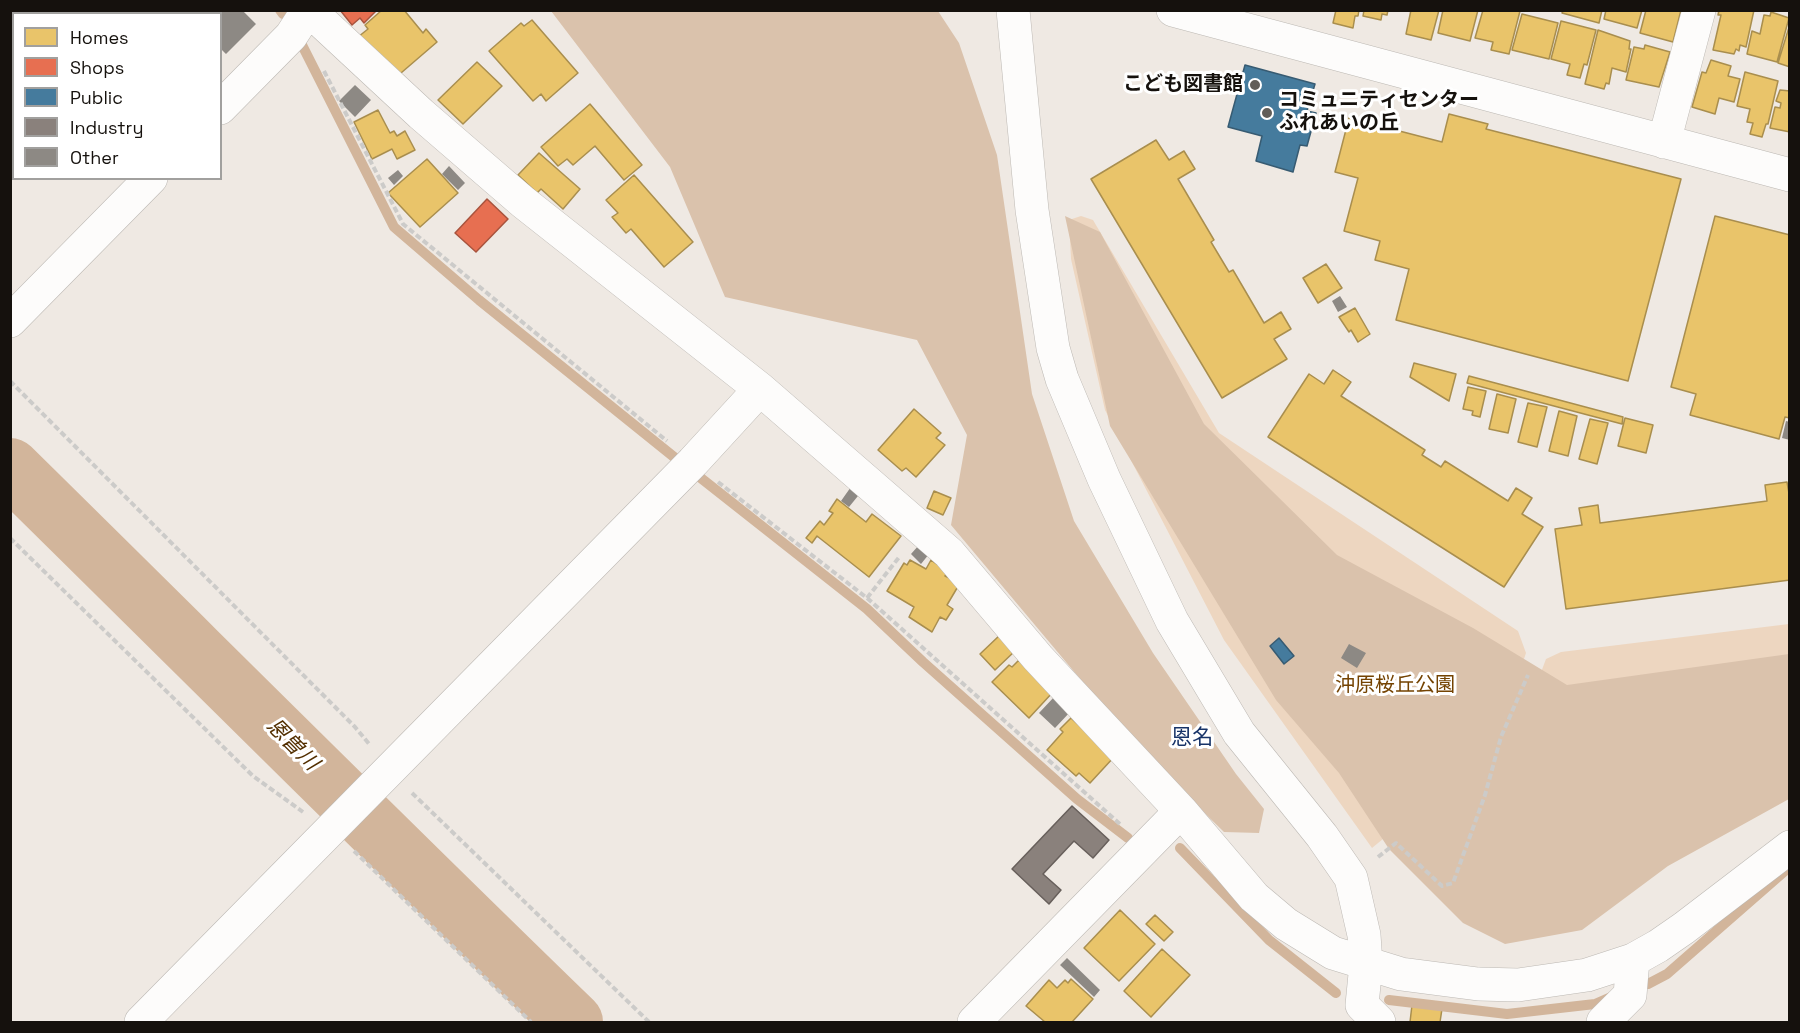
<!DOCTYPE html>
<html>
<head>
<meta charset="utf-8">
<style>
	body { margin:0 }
	#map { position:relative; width:1800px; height:1033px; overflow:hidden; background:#efe9e3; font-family:"Space Grotesk",sans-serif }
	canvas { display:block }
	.frame { position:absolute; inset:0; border:12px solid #15110d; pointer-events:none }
	.legend { position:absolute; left:12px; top:12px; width:210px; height:168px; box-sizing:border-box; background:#fff; border:2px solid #a1a09e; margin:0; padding:8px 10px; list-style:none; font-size:18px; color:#15110d }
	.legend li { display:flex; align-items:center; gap:12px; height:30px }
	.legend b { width:30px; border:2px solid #a1a09e }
</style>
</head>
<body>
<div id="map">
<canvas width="1800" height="1033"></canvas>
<div class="frame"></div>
<ul class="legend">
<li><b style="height:16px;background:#e9c46a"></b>Homes</li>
<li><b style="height:16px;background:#e76f51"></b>Shops</li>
<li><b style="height:16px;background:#457b9d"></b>Public</li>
<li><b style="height:16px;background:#8a817c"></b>Industry</li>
<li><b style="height:16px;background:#8d8984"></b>Other</li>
</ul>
</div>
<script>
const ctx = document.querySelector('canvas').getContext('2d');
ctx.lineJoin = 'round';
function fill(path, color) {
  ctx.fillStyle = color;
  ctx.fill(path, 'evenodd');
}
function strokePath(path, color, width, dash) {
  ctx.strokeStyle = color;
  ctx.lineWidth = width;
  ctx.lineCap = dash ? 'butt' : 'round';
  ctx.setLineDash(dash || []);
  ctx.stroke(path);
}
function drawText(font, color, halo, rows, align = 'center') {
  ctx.font = font + ' "Space Grotesk","Noto Sans JP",sans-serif';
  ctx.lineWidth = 6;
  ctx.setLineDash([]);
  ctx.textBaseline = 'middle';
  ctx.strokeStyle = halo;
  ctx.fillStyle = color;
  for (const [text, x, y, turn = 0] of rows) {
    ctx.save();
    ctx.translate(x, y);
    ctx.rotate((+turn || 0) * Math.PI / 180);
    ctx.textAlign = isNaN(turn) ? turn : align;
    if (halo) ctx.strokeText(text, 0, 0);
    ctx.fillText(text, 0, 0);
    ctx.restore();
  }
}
fill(new Path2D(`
	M1081 216 1093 220 1219 433 1518 631 1526 653 1462 842 1389 834 1372 848 1224 640 1105 410 1071 259 1069 220Z
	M1789 624V725L1499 784 1546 659 1561 652Z`), '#edd6c0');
fill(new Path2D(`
	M551 11H938L959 43 997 155 1032 394 1074 521 1153 653 1236 774 1264 809 1259 833 1224 832 1139 749 951 525 967 435 917 340 725 297 670 167Z
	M1065 216 1100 232 1204 424 1337 555 1473 628 1567 685 1789 654V799L1668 866 1582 930 1505 944 1463 923 1389 849 1339 773 1276 700 1110 426Z`), '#dac2ac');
const homes = new Path2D(`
	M382 10H404L423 33 426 29 437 42 394 79 358 37 368 29 365 25Z
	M1336 10H1359L1358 16H1355L1353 28 1333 23Z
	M1364 10H1388L1387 15 1382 14 1381 20 1363 16Z
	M1411 10H1439L1431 40 1406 34Z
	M1443 10H1478L1470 41 1438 33Z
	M1483 10 1520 11 1509 54 1491 50 1493 42 1475 38Z
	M1563 10H1602L1599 23 1562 13Z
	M1606 10H1642L1637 28 1604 19Z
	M1646 10H1681L1673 42 1640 33Z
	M1719 10H1754L1746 47 1740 45 1739 51 1736 49 1734 54 1713 50 1721 15H1718Z
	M1771 12 1789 18 1777 62 1747 54 1752 31 1760 34 1764 15 1770 16Z
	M1522 14 1558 23 1549 59 1512 50Z
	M532 20 578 73 546 101 541 94 533 101 489 51 521 23 524 26Z
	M1561 21 1596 30 1587 65 1584 64 1580 78 1567 75 1570 64 1551 59Z
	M1790 24V67L1778 63Z
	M1598 30 1630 41 1629 49H1631L1626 72 1612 68 1609 84 1606 83 1604 89 1585 84Z
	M1645 45 1670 52 1659 87 1626 80 1634 47 1644 49Z
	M1711 60 1731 66 1728 76 1740 79 1734 102 1719 98 1715 114 1692 107 1702 72 1706 73Z
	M477 62 502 86 463 124 438 100Z
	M1745 72 1778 81 1768 124H1766L1762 137 1750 134 1753 123 1747 122 1750 109 1737 106Z
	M1780 90 1790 91V132L1770 128 1775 107 1780 108 1781 103 1776 101Z
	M590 104 642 165 624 180 595 146 573 165 567 159 558 166 541 147Z
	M378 110 390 133 394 131 397 136 405 131 415 150 397 159 392 149 372 159 354 122Z
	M1449 114 1488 124 1486 129 1681 179 1628 381 1396 320 1409 269 1375 260 1380 241 1344 231 1358 178 1335 172 1349 118 1442 142Z
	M1156 140 1169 160 1184 151 1195 169 1178 179 1214 240 1211 242 1229 272 1233 270 1264 323 1281 312 1291 329 1274 339 1287 359 1222 398 1091 179Z
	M539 153 580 189 563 209 541 189 537 193 518 175Z
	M427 159 458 193 420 227 388 193Z
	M634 175 693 242 664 267 631 229 626 233 612 217 618 213 606 200Z
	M1715 216 1790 235V418L1785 417 1779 439 1690 415 1696 394 1671 387Z
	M1326 264 1342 288 1318 303 1303 278Z
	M1355 308 1370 334 1358 342 1351 330 1349 332 1339 317Z
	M1414 363 1456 374 1449 401 1410 377Z
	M1333 370 1351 382 1341 396 1425 450 1422 455 1441 467 1445 461 1508 501 1516 488 1532 498 1522 514 1543 527 1504 587 1268 437 1309 374 1324 384Z
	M1469 376 1623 417 1622 424 1467 383Z
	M1468 387 1486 391 1480 417 1472 415 1473 411 1463 409Z
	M1497 394 1516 399 1508 433 1489 429Z
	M1528 403 1547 407 1537 447 1518 442Z
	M914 409 941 433 936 438 945 445 916 477 906 468 902 471 878 450Z
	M1559 411 1577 416 1568 456 1549 451Z
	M1625 418 1653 425 1646 453 1618 446Z
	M1590 419 1608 423 1597 464 1579 459Z
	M1787 482 1790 499V580L1566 609 1555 529 1582 525 1579 508 1598 505 1600 523 1767 501 1765 485Z
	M934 491 951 498 943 515 927 508Z
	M837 499 866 522 872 514 901 536 869 577 817 536 812 543 806 538 820 521 824 525 833 513 829 511Z
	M910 560 926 569 931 560 948 571 945 576 960 583 947 605 953 609 946 620 940 617 932 632 909 617 914 607 887 591 904 563 907 565Z
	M1001 634 1016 650 995 670 980 654Z
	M1019 660 1053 692 1029 718 992 682 1009 665 1012 667Z
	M1071 718 1114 757 1090 783 1079 773 1076 776 1047 750 1063 732 1060 729Z
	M1120 910 1155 944 1119 981 1084 948Z
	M1155 915 1173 932 1164 941 1146 924Z
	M1162 949 1190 975 1151 1017 1124 991Z
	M1071 979 1093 999 1072 1022H1045L1026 1006 1049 980 1057 988 1065 980 1068 983Z
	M1412 1005 1442 1009 1440 1022H1410Z`);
fill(homes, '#e9c46a');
strokePath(homes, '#a98e4e', 1.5);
const shops = new Path2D(`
	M340 10H377L364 23 360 18 352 25Z
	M487 199 508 219 476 252 455 233Z`);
fill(shops, '#e76f51');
strokePath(shops, '#a8533d', 1.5);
const public = new Path2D(`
	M1245 65 1315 84 1307 111 1316 113 1307 146 1300 145 1293 172 1256 161 1262 136 1228 127Z
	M1279 638 1294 656 1284 664 1270 646Z`);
fill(public, '#457b9d');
strokePath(public, '#375b72', 1.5);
const industry = new Path2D(`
	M1072 806 1109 840 1093 858 1074 841 1043 874 1061 890 1049 904 1012 869Z`);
fill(industry, '#8a817c');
strokePath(industry, '#675f5b', 1.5);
strokePath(new Path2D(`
	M280 10 283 14
	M299 39 394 227 479 300 674 457
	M697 475 867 609 923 662 1077 799 1128 838
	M1180 848 1269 940 1336 993
	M1648 984 1667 974 1786 870
	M1389 1000 1507 1014 1595 1004 1611 997`), '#d2b59b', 10);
strokePath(new Path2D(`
	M10 468C198 653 384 839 573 1022`), '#d2b59b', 60);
fill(new Path2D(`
	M187 10H242L256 24 226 54 220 48V14H184Z
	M355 85 371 100 355 117 339 101Z
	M449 166 465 183 458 190 442 174Z
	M398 170 403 176 394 185 388 178Z
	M1340 296 1347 307 1338 312 1332 301Z
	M1786 421 1790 422V440L1782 438Z
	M853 484 862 491 849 507 841 501Z
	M919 545 929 554 921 564 911 554Z
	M1349 644 1366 653 1357 668 1341 658Z
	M1055 696 1071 711 1055 728 1039 713Z
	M1067 958 1100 990 1094 997 1060 965Z`), '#8d8984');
const street = new Path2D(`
	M309 10 421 114 523 202 760 389 949 553 1038 658 1181 811 1254 897 1286 924 1333 953 1401 974 1478 984 1518 985 1587 975 1633 960 1658 946 1684 928 1790 847
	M1013 10 1032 210 1053 348 1062 379 1104 479 1172 621 1239 733 1322 836 1351 878 1364 935 1366 964 1362 1005 1379 1022
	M1173 10 1790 175
	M220 108 291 36 308 10
	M1664 142 1699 10
	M10 321 151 178
	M141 1022 693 462 760 389
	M974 1022 1181 811
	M1603 1022 1630 995 1633 960`);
strokePath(street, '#bcb8b3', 34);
strokePath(new Path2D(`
	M324 71 403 224 667 441
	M10 381 355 727 370 745
	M718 482 867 598 1121 825
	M10 538 253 776 303 812
	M867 598 900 556
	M412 793 649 1022
	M354 851 531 1022
	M1378 857 1396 843 1442 886 1453 883 1485 795 1501 737 1528 675`), '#cccbc9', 4, [6, 3]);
strokePath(street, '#fdfcfb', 33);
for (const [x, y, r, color] of [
	[1255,85,6,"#615d58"],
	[1267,113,6,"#615d58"]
]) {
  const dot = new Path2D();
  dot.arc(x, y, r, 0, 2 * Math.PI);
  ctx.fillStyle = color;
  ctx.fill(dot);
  strokePath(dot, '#fff', 2);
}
drawText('bold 20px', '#15110d', '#fff', [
	["こども図書館",1243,85],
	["コミュニティセンター",1279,101,"left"],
	["ふれあいの丘",1279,124,"left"]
], 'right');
drawText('20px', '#744302', '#fff', [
	["沖原桜丘公園",1395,686]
]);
drawText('21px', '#173368', '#fff', [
	["恩名",1192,738]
]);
drawText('italic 21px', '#532f00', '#fff', [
	["恩曽川",292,745,45]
]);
</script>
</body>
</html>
